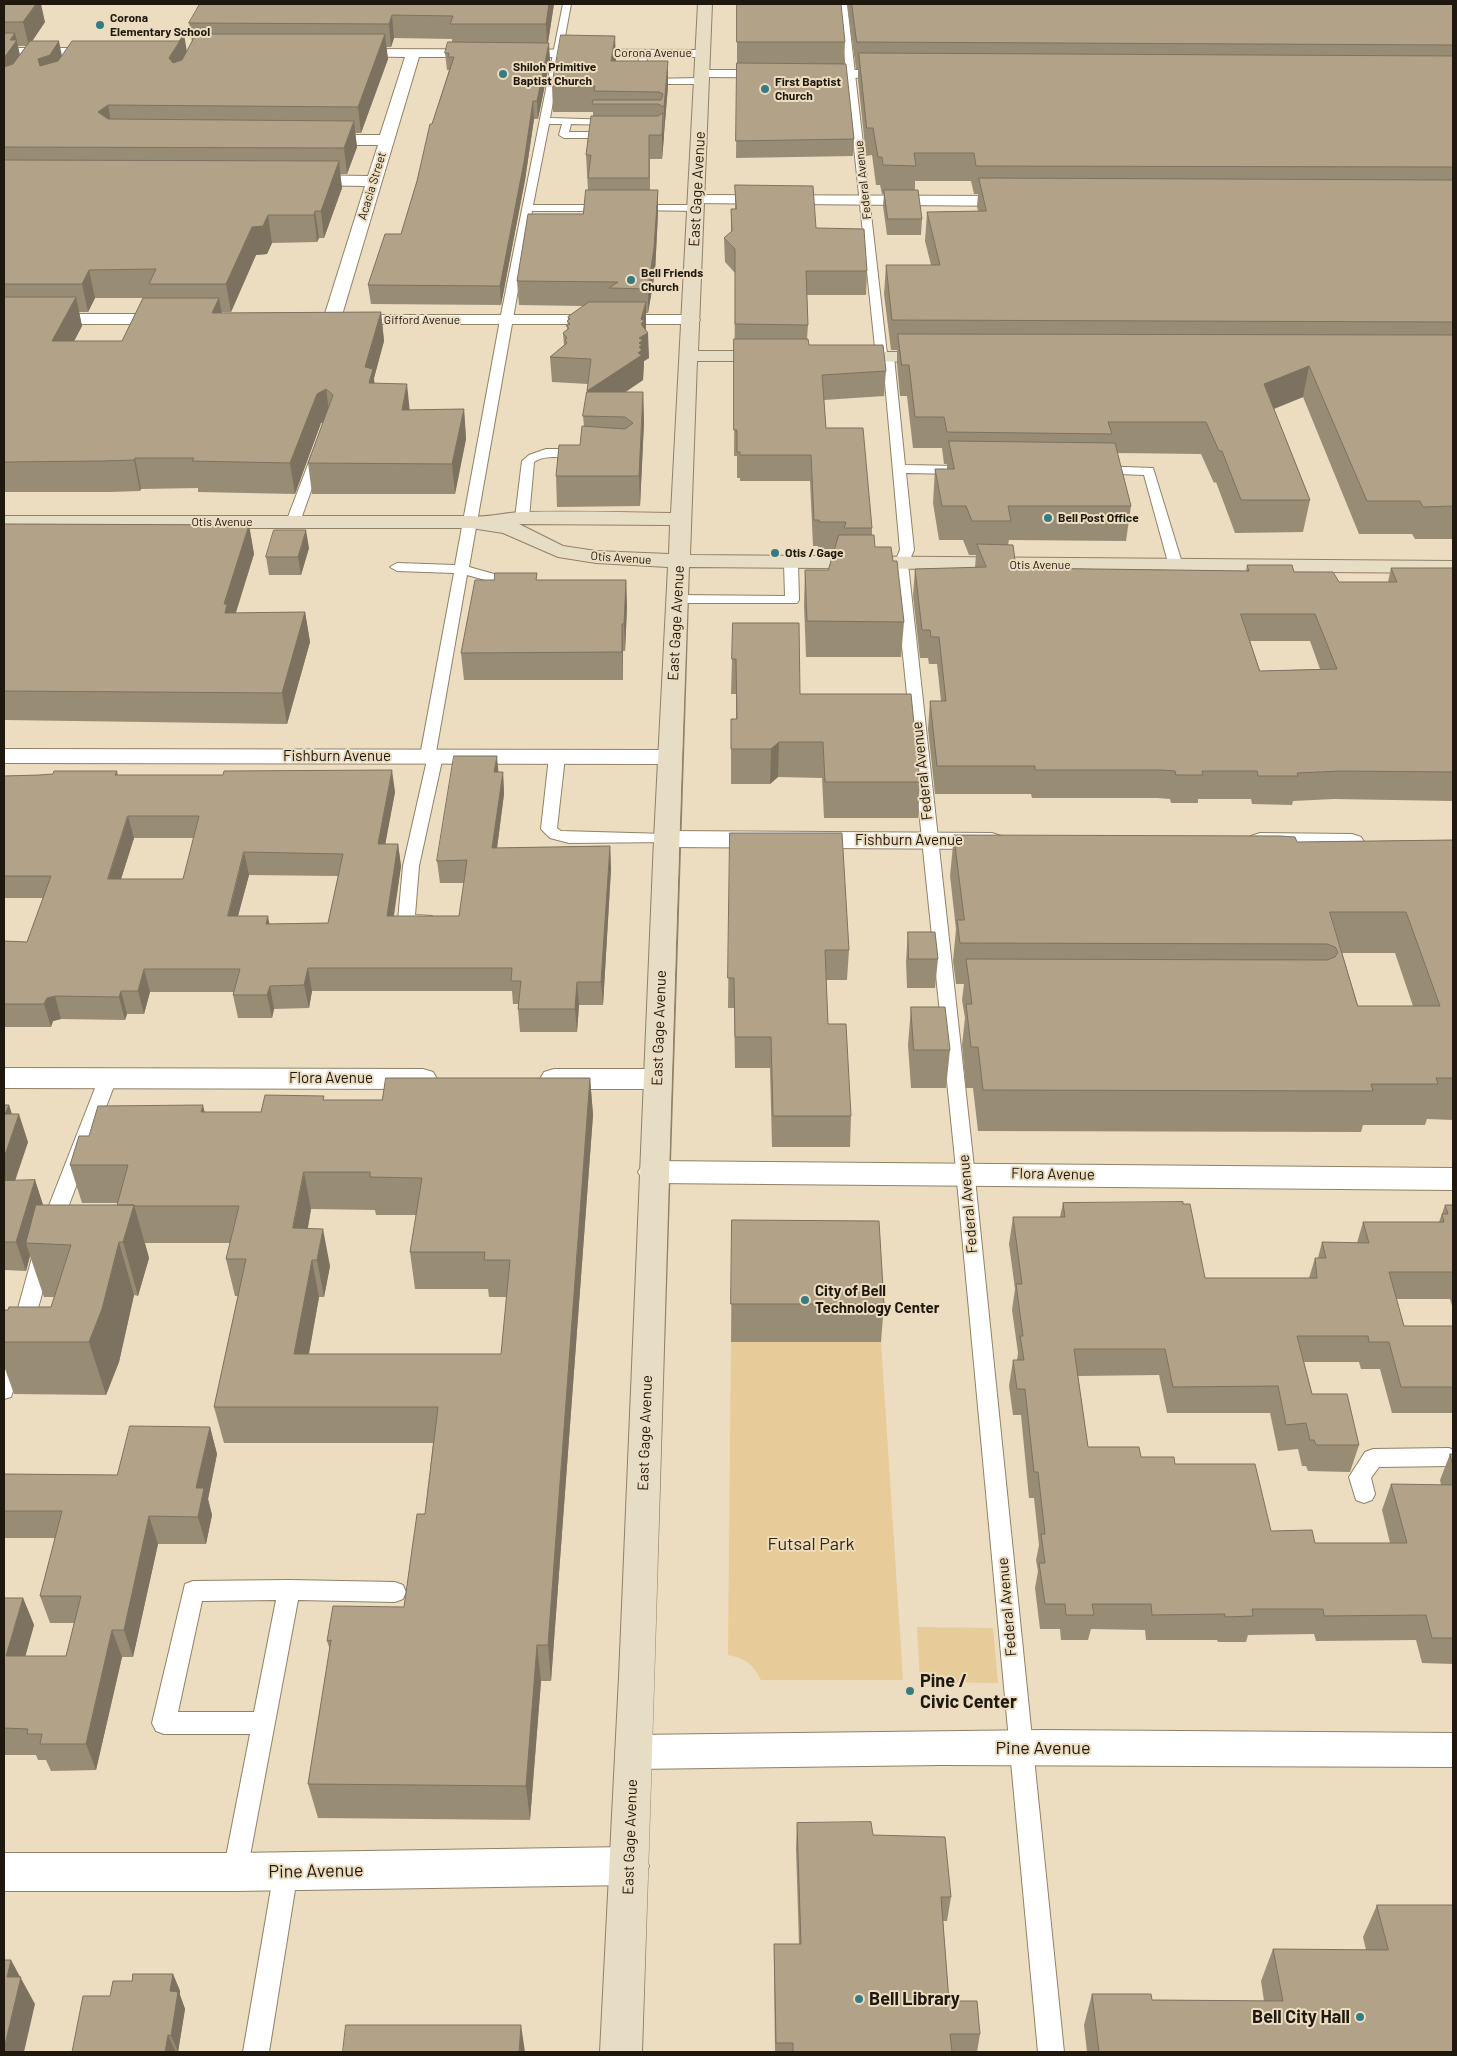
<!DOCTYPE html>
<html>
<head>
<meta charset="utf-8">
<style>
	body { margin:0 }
	#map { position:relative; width:1457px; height:2056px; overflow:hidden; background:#ecdcc0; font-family:Barlow,sans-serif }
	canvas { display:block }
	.frame { position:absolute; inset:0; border:5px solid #1e180e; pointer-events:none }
</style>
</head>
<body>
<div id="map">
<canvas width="1457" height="2056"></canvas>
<div class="frame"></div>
</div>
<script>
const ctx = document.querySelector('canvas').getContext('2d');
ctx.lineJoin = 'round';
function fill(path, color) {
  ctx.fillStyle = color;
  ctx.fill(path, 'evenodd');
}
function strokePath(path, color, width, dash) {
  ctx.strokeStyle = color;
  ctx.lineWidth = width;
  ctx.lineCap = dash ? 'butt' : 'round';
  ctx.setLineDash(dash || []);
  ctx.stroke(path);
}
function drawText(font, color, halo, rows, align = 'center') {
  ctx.font = font + ' Barlow,sans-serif';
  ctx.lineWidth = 4;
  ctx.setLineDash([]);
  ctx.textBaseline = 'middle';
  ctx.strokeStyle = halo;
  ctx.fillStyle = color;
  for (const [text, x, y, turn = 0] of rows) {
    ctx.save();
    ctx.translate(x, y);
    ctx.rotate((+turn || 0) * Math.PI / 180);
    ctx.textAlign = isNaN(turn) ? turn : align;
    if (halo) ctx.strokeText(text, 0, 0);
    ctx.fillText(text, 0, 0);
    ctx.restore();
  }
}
fill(new Path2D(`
	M731 1342H881L903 1680H761C754 1665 745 1658 728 1655Z
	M917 1627 993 1628 998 1683 920 1682Z`), '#e7cb98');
const lane = new Path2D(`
	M563 4H571L550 118 616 120V124L613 125 571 124 569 132H612L617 135 612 138H564L559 135 562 124H549L533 205H608L613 208 608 211H532L469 567 523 582 525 585 518 589 467 575 436 752 443 756 419 866 415 915 432 916 434 920 432 924C422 926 410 926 400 924L398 920 403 866 427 760 420 756 454 573 397 571 390 567 397 563 455 565 500 320Z
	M839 4H847L887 354 894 357 905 465 957 466 963 470 957 474 906 473 914 550 908 564 972 1149 1064 2052H1038L954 1149 895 578 894 564 900 550 883 360 876 357Z
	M643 50 647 53 646 79 701 78 706 81 701 84H638L639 53Z
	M636 205H696L701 208 696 211 632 210 631 208Z
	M546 449H581L587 453C577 463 550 451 534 462L529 518 522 522 517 521 515 518 522 461 529 455Z
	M318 450 324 454 300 522 298 525H288L286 522 312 454Z
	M1098 466 1153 468 1183 566 1181 569H1171L1169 566 1144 475 1094 473 1092 470Z
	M791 559 798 563 799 600 797 603H677L670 599 677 595 785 596 784 563Z
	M557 752 565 757 557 828 561 831 666 834 674 839 672 842 569 843 550 838 541 829 549 757Z
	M108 1072 114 1074 117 1078 61 1226 58 1231 51 1233 44 1231 41 1226 99 1078 102 1074Z
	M43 1247 50 1249 53 1254 32 1330 29 1336 22 1338 15 1336 12 1330 33 1254 36 1249Z
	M15 1347 22 1349 25 1355 11 1397 4 1399V1358L8 1349Z
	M1449 1448 1453 1450V1464L1449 1466 1379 1467 1371 1478 1375 1494 1372 1500 1364 1503 1356 1500 1349 1477 1365 1452 1373 1449Z
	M289 1580 395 1582 403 1585 406 1592 403 1599 395 1602 298 1600 247 1872 244 1881 235 1884 226 1881 223 1872 250 1734H164L156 1731 152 1723 185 1584 193 1581ZM276 1600 254 1712H178L202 1601Z
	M286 1859 295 1862 298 1871 269 2052H243L274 1871 277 1862Z`);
const street = new Path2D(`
	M4 48H101L108 52 101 56H4Z
	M349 49 708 50 710 53 703 57H419L342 315H691L697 316 700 320 697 324H326L323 320 365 186 303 185 295 180 303 175 368 176 378 145H318L310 140 318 135H380L405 57 344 56 342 53Z
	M702 70H894L901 74 894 78 697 77 695 74Z
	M696 195 1014 196 1022 201 1014 206 690 203 688 200 690 197Z
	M4 314H169L175 315 178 319 175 323 169 324H4Z
	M4 749 670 750 678 752 682 757 678 762 670 764 4 763Z
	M666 831 992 833 1001 836 1004 841 1001 846 992 849 666 847 657 844 654 839 657 834Z
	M1260 833 1352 834 1361 837 1364 842 1361 847 1352 850 1260 849 1251 846 1248 841 1251 836Z
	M4 1068 423 1069 433 1072 437 1079 433 1086 423 1089 4 1088Z
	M554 1069H657L667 1072 671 1079 667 1086 657 1089H554L544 1086 540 1079 544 1072Z
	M653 1161 1453 1168V1190L653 1183 643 1180 638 1172 643 1164Z
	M1044 1730 1453 1733V1767L941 1765 634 1769 621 1764 615 1752 621 1740 634 1735Z
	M629 1847 643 1853 649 1866 643 1879 629 1885 235 1891H4V1853H235Z`);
const secondary = new Path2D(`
	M698 4H712L698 351H772L778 352 781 356 778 360 772 361H697L690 555 1453 561V573L689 567C670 1062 660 1557 642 2052H600L619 1677 654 839 668 567 596 563 558 557 503 533 471 528H4V516H471C489 518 505 512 524 512 573 511 622 512 671 513ZM519 524 670 525 669 554 596 551 563 546Z
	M847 352H934L940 353 943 357 940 361 934 362 841 361 838 357 841 353Z`);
strokePath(lane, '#908167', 2);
strokePath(street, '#908167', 2);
strokePath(secondary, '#908167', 2);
fill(lane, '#fff');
fill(street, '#fff');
fill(secondary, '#e7dcc4');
fill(new Path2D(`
	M4 4 45 22 32 41 62 56 187 52 192 42 189 23 554 4 548 43 550 60 538 119H534L525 180 501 305 371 304 368 285 401 234 417 181 432 124 449 70H447L445 53 452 42V39L394 38 391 47H386L388 59 361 133H355L357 147 347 174H340L342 188 324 238H319L317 242 272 243 267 254 256 255 231 312H222V313L381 312 384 341 374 378V383L410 410 464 409 466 439 455 494H312L308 463 323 423H321L295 494 198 492V488L141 489 140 491 110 492H4ZM18 46H26L20 55ZM95 298H143L122 341H74L82 326 79 312H88Z
	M737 4 845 42 844 64 854 139 853 156 736 158 737 68Z
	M847 4H1453V539H1415L1412 534H1359L1303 397 1274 409 1310 500 1303 532 1235 533 1216 482 1214 483 1201 454 1117 453 1131 506 1126 541 1009 540 1008 545 1016 568 1246 571 1247 565 1294 572 1339 582H1388L1391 568H1453V801L1334 799 1293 801 1292 805 1252 804 1251 799H1198V803H1171L1170 799 1157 798H1032L1031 794H935L928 729 930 701H941L937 664H929L928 658H920L913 596 915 569 975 568 976 555H969L963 540H939L933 503 935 469H947V464H944L942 448H913L907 396H900L897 364V350H891L884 294 886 265H931L925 241 927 212 978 211 977 206 978 194H974L971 181H915V190L922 219 921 235H887L883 206 884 194H882L880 185H876L872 155 866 156 858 80V69H856ZM1250 641H1310L1320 669 1260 671Z
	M615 61 668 86 662 159H650V190H658V213L655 272 648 313H646V329L649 358 644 361 643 380 625 392H643L644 422 640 506 557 507 556 476 580 445 584 426 583 416 588 384 552 382 550 357 564 345 563 333 567 330 568 317 583 306 519 305 517 281 583 214 588 190 586 155 593 116V112H553L552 86Z
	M735 185 816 228 867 271 866 295H807L808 325 807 339 809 345 886 371 884 396 824 400 826 428 872 528V535L875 547 893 561 904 622 901 657H806L804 605 805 570H828L835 549H818V546H813L810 481H740V478H737V456H734L735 273 725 262 724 238 731 232V209H735Z
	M4 524 249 525 254 554 236 613 305 612 310 642 287 724 4 720Z
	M309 548 301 575H269L266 557Z
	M537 580H626L627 607 625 651H623V680H464L461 653Z
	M733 623 800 694 920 782 918 818H824L822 778 778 777 770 784H731V719H736V694H731Z
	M117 771 118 775 395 792 385 844H398L401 866 394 916H459L464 883H440L437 861 498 772H503L504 794 497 848 610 846 611 869 603 1005H579L577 1032H520L518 1009 519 1004H513L512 991H312L309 1008 274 1009 272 1018H238L233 995 234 992H150L144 1014H127L125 1020 61 1019 53 1021 51 1027H4V941L27 942 43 898H4V776L39 775ZM134 838H194L183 879H121ZM249 875 338 876 328 923 270 924 238 916Z
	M730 833 849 950 847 980H826L828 1024 851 1116 850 1147H772L770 1068H735L734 1008H728Z
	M954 835 1297 842 1453 840V1120L1427 1119 1425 1125H1363L1361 1132 978 1131 973 1088H966L962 1045 965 1018 962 1000 964 984H956L953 961 956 929 950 876ZM1342 953H1395L1413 1006H1358Z
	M908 932 938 959 935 988H907L906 961Z
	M911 1007 950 1050 946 1088H911L908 1045Z
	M590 1078 593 1115 551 1681H541L530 1820 318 1818 308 1784 330 1650 327 1641 404 1607 425 1514 433 1443H224L214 1407 238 1296H235L226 1259 230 1243H145L149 1258 138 1296 134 1295 119 1362 106 1395 14 1394 4 1366V1313L51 1307 55 1297H44L30 1256 26 1271 4 1270V1105H9L12 1114 28 1142 15 1181 35 1180 43 1205H117L118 1203H82L70 1165 89 1136 205 1112H261L324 1100H382ZM311 1209 375 1210 376 1215H416L410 1252 415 1289H488L489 1297H507L501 1354H309L319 1297H324L330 1266 308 1228Z
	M1063 1203 1183 1204 1205 1278H1309L1315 1258H1318L1322 1242 1357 1243 1363 1222H1439L1445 1205H1453V1309L1450 1299H1396L1404 1326H1453V1413H1392L1380 1369H1361L1359 1362H1304L1312 1394 1359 1445 1350 1472 1308 1471 1306 1466H1302L1298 1449 1278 1451 1270 1413H1167L1159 1375 1078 1376 1088 1447 1141 1457 1175 1464 1271 1531 1315 1543H1390L1382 1510 1391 1484 1441 1485 1440 1480 1450 1454H1453V1664L1422 1663 1416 1640 1316 1641 1314 1634 1248 1635 1246 1642H1218L1217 1640H1146L1145 1630 1091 1629 1088 1640H1061L1060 1629H1040L1035 1588 1038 1571 1036 1560 1039 1545 1034 1498H1029L1021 1415H1013L1009 1386 1013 1360H1017L1018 1353 1012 1310 1015 1289 1009 1244 1013 1217H1060Z
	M732 1220 884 1304 881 1342H731Z
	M210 1427 217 1454 208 1499 212 1515 206 1544H158L133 1657H122L96 1770 51 1771 46 1760H38L36 1755H4V1598H23L34 1625 25 1656H66L74 1623H50L40 1596 55 1538H4V1474L117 1475Z
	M797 1823 873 1835 951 1897 947 1921H943L949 2001 980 2034 977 2052H775L774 1968V1944H799L796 1848Z
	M1377 1905 1453 2052H1087L1084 2025 1092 1994 1152 2000 1264 2001 1261 1981 1273 1949 1366 1950 1363 1937Z
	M173 1974 180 1991V1995L185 2009 178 2052H72L110 1996Z`), '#998c75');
fill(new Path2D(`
	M36 4H41L45 22 29 46 23 22Z
	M549 4H554L547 48 546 24Z
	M392 15 394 38 391 47 389 24Z
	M15 33 22 65 4 86V58L10 40Z
	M184 34 188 58 173 83 169 58Z
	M385 34 388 59 361 133 358 107Z
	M615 36 616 60 612 86 611 61Z
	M59 41 64 66 43 84 38 59Z
	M549 43 550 60 538 119 537 101Z
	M668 61V86L664 133V107Z
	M533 101 534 119 525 180 501 305 500 286Z
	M108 105 113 131 98 112Z
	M663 113 664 137 662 159V135Z
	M354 121 357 147 347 174 344 148Z
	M339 161 342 188 324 238 321 211Z
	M658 190V213L655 272 648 313V289Z
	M315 211 319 238 317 242 314 215Z
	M268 215 272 243 267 254 256 255 231 312 226 284 252 227Z
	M89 270 95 298 88 312 82 284Z
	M76 297 82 326 59 370 52 341Z
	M219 298 224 326 212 313Z
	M646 302V327L645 333H648L649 358 644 361 643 380 589 417 587 391 641 319Z
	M381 312 384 341 374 378 376 398 372 413 365 367Z
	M1309 366 1303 397 1258 415 1264 384Z
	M407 384 410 413 402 410Z
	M326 389 330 418 321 423 295 494 290 463 317 394Z
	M643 392 644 422 640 506 639 476Z
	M464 409 466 439 455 494 452 464Z
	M135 458 141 489 140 491 134 460Z
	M249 525 254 554 231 627 230 642 224 604Z
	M306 530 309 548 301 575 298 557Z
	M626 580 627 607 625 651 624 624Z
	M305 612 310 642 287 724 282 693Z
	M622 624 623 651V680L622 652Z
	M779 742 778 777 770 784 771 749Z
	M497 756 499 779 494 772Z
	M392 770 395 792 381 867 378 844Z
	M503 772 504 794 494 871 492 848Z
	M128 816 134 838 114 901 108 879Z
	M398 844 401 866 390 939 387 916Z
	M610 846 611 869 603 1005 601 982Z
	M244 852 249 875 232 938 228 916Z
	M268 916 272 938 266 924Z
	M308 968 312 991 309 1008 304 985Z
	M144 969 150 992 144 1014 138 991Z
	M577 982 579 1005 577 1032 575 1009Z
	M270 986 274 1009 272 1018 267 995Z
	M121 991 127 1014 125 1020 119 997Z
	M55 996 61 1019 53 1021 51 1027 44 1004 47 998Z
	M590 1078 593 1115 551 1681 548 1645Z
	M9 1105 15 1125 19 1114 28 1142 5 1210 4 1205V1158L5 1114Z
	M203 1105 212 1143 201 1112Z
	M304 1172 311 1209 301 1266 293 1228Z
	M35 1180 44 1208 26 1243 30 1256 26 1271 16 1242Z
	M134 1205 149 1258 138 1296 123 1242Z
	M323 1229 330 1266 324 1297 317 1260Z
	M119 1242 134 1295 119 1362 106 1395 89 1342Z
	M312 1260 319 1297 302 1391 294 1354Z
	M210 1427 217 1454 208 1499 212 1515 206 1544 198 1517 196 1488Z
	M149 1516 158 1544 133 1657 124 1630Z
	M23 1598 34 1625 18 1683 6 1656Z
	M112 1630 122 1657 96 1770 86 1744Z
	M537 1645 541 1681 530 1820 526 1786Z
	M11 1960 35 2004 24 2052H4L7 1977Z
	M173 1974 180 1991V1995L185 2009 178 2052 171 2036 170 1991Z
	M521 2025 525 2052H519Z
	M168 2035 176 2052H165Z`), '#7d725f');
const building = new Path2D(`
	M4 4H36L23 22H4Z
	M200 4H549L546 24H450L453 16 392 15 389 24 189 23Z
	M737 4H841L845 42H737Z
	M852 4H1453V45L857 42Z
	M4 33H15L10 40H17L4 58Z
	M184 34 169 58 173 63 182 60 196 34H385L358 107 108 105 98 112 108 119 354 121 344 148 4 147V67L13 64 30 41H59L50 55 38 59 40 66 58 61 72 41H179Z
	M561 35 615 36 611 61H668L664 107 658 104H592L593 100H661L663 94 659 92 594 91 595 86H552Z
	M448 42 549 43 537 101H533L524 162 500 286 368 285 385 234H401L417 181 430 124H432L454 57H448L449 53H445Z
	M859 53 1453 56V167L976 166 974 153H914L916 166 883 165 882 157H878L873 128H867Z
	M737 63 846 64 854 139 736 141Z
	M663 113 662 135H649V178H588L591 155H586L591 116H658Z
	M4 160 339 161 321 211H315L314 215H268L263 226 252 227 226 284H149L156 269 89 270 82 284H4Z
	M979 178 1453 180V322L892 320 886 265H940L927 212 986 211Z
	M735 185 813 186 816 228 864 229 867 271H806L808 325 735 324V249L724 238 732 231 731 209H736Z
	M586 190H658L654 248 648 289 609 288 618 282 517 281 528 214H583Z
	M884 190H918L922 219H888Z
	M4 297H76L52 341H122L143 298H219L212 313 381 312 365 367 373 369 369 383 407 384 402 410 464 409 452 464 308 463 333 395 326 389 317 394 290 463 192 461 194 458H135L134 460 103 461 4 462Z
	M589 302H646L641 319 644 321 641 324 648 333 639 338 643 340 639 343 642 345 639 347 642 350 638 353 642 355 587 391 591 359 550 357 567 343 565 340 567 338 563 333 569 328 566 326 570 324 567 321 570 319 568 317Z
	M898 334 1453 335V506L1423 507 1420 501H1367L1309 366 1264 384 1310 500H1241L1222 451H1219L1206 422H1108L1112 434 947 432 944 417H915L909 365H902Z
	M734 339H808L809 345H883L886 371 822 375 826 428H863L872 528H844L846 522H819V520H814L811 455H740V452H737V430H734Z
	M587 392H643L639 476H556L559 445H580L582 426 625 429 633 423 625 417 583 416Z
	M949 441 1115 443 1131 506H1008L1011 521H972L966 506H942L935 469H954Z
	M4 524 249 525 224 604H227L225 613 305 612 282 693 4 691Z
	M274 530H306L298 557H266Z
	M839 535H874L875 547H891L893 561H897L904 622 807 621 805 570H828Z
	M977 544 1013 545 1016 568 1249 571 1247 565H1292L1294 572H1333L1339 582H1397L1391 568H1453V772L1341 771 1297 773 1298 776H1258L1257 771H1202L1203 775H1176L1175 771 1162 770H1035V766H937L930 701H946L939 637H931L930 630H922L915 569 986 567ZM1241 614H1315L1337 669 1260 671Z
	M495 573H537L536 580H626L624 624H622V652L461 653 475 580H494Z
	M733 623H799L800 694H911L920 782H825L823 742H779L771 749H731V719H737L736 659H732Z
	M454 756H497L494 772H503L492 848 610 846 601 982H577L575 1009H518L521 981H511L512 968H308L304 985 270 986 267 995H233L240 969H144L138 991H121L119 997 55 996 47 998 44 1004H4V941L27 942 51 876H4V776L39 775 53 774 54 771H117L115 775H223L224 771 392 770 378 844H398L387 916H459L467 860 437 861ZM128 816H199L183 879H108ZM244 852 343 854 328 923 266 924 268 916H228Z
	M730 833H842L849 950H825L828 1024H846L851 1116H773L771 1037H735L734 978H728Z
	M954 835 1280 836 1295 837 1297 842 1453 840V1078H1436L1438 1084H1371L1373 1091 983 1090 978 1047H971L966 1004H972L966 959 1327 960 1335 957 1338 952 1335 947 1327 944 960 943 957 920H964ZM1330 912H1406L1440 1006H1358Z
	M908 932H935L938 959H909Z
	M911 1007H945L950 1050H914Z
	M386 1078H590L548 1645H537L526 1786 308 1784 331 1640 327 1641 333 1606 404 1607 417 1514H425L438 1407H214L246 1259H226L239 1206H134V1205H117L128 1165H70L79 1136H89L98 1106 203 1105 201 1112H261L265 1095 324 1096 323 1100H382ZM304 1172H370V1177L422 1178 410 1252H485L484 1260H510L501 1354H294L312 1260H317L323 1229 293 1228Z
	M4 1105H9L5 1114H19L4 1158Z
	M35 1180 16 1242H4V1181Z
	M1183 1202V1204H1190L1205 1278H1317L1315 1258H1326L1322 1242 1369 1243 1363 1222H1444L1442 1214H1448L1445 1205H1453V1272H1389L1404 1326H1453V1387H1401L1389 1342H1369L1368 1336H1297L1312 1394H1347L1359 1445H1316L1314 1440H1310L1306 1423 1286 1425 1278 1386 1173 1387 1165 1349H1074L1088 1447H1139L1141 1457H1174L1175 1464H1255L1271 1531 1312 1530 1315 1543H1407L1391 1484 1453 1485V1638H1432L1426 1615 1324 1616 1323 1609H1252L1253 1616 1225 1617V1614L1152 1615 1151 1604H1092L1094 1615H1066L1065 1604H1045L1039 1563H1045L1041 1534H1045L1038 1472H1034L1025 1389H1017L1013 1360H1024L1020 1336H1023L1016 1284H1022L1013 1217H1065L1063 1203Z
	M36 1205H134L123 1242H119L102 1309 89 1342H4V1313L5 1310H8L9 1307H51L71 1245 26 1243Z
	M732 1220 879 1221 884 1304H731Z
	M130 1426 210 1427 196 1488H204L198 1517 149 1516 124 1630H112L86 1744H40L42 1734H27L28 1729 4 1728V1598H23L6 1656H66L81 1596H40L62 1511H4V1474L117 1475Z
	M1450 1454H1453V1465Z
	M871 1822 873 1835 945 1837 951 1897H941L949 2001H977L980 2034H950L952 2052H793V2043H776L774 1944H801L797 1823Z
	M1377 1905H1453V2052H1099L1092 1994H1151L1152 2000 1283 2001 1273 1949 1388 1950Z
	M4 1960H11L7 1977H21L4 2049Z
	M133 1974H173L170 1991 178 1992 171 2036 168 2035 165 2052H72L83 1996H110L113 1981H132Z
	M346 2025H521L519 2052H343Z`);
fill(building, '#b2a388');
strokePath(building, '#7d725f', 1);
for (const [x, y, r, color] of [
	[100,25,5,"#347b86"],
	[503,74,5,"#347b86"],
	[765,89,5,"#347b86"],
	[631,280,5,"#347b86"],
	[1048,518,5,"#347b86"],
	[775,553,5,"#347b86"],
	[805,1300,5,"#347b86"],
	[910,1691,5,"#347b86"],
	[859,1999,5,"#347b86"],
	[1360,2017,5,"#347b86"]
]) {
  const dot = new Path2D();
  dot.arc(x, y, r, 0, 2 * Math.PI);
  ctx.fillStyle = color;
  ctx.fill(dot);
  strokePath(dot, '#ecdcc0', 2);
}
drawText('bold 12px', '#1e180e', '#ecdcc0', [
	["Corona",110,18],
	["Elementary School",110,32],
	["Shiloh Primitive",513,67],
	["Baptist Church",513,81],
	["First Baptist",775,82],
	["Church",775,96],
	["Bell Friends",641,273],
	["Church",641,287],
	["Bell Post Office",1058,518],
	["Otis / Gage",785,553]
], 'left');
drawText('12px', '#1e180e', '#ecdcc0', [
	["Corona Avenue",653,53],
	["Federal Avenue",863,180,-96],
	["Acacia Street",372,186,-73],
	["Gifford Avenue",422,320],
	["Otis Avenue",222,522],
	["Otis Avenue",621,558,4],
	["Otis Avenue",1040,565]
]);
drawText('15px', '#1e180e', '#ecdcc0', [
	["East Gage Avenue",697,189,-87],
	["East Gage Avenue",676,623,-87],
	["Fishburn Avenue",337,756],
	["Federal Avenue",922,771,-96],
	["Fishburn Avenue",909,840],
	["East Gage Avenue",659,1028,-88],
	["Flora Avenue",331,1078],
	["Flora Avenue",1053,1174,1],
	["Federal Avenue",968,1204,-95],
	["East Gage Avenue",645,1433,-88],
	["Federal Avenue",1007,1607,-95],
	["East Gage Avenue",630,1837,-88]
]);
drawText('bold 15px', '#1e180e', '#ecdcc0', [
	["City of Bell",815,1291],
	["Technology Center",815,1308]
], 'left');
drawText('18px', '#372808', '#ecdcc0', [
	["Futsal Park",811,1544]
]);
drawText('bold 18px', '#1e180e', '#ecdcc0', [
	["Pine /",920,1681],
	["Civic Center",920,1702],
	["Bell Library",869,1999],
	["Bell City Hall",1350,2017,"right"]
], 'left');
drawText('18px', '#1e180e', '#ecdcc0', [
	["Pine Avenue",1043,1748],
	["Pine Avenue",316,1871,-1]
]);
</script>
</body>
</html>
